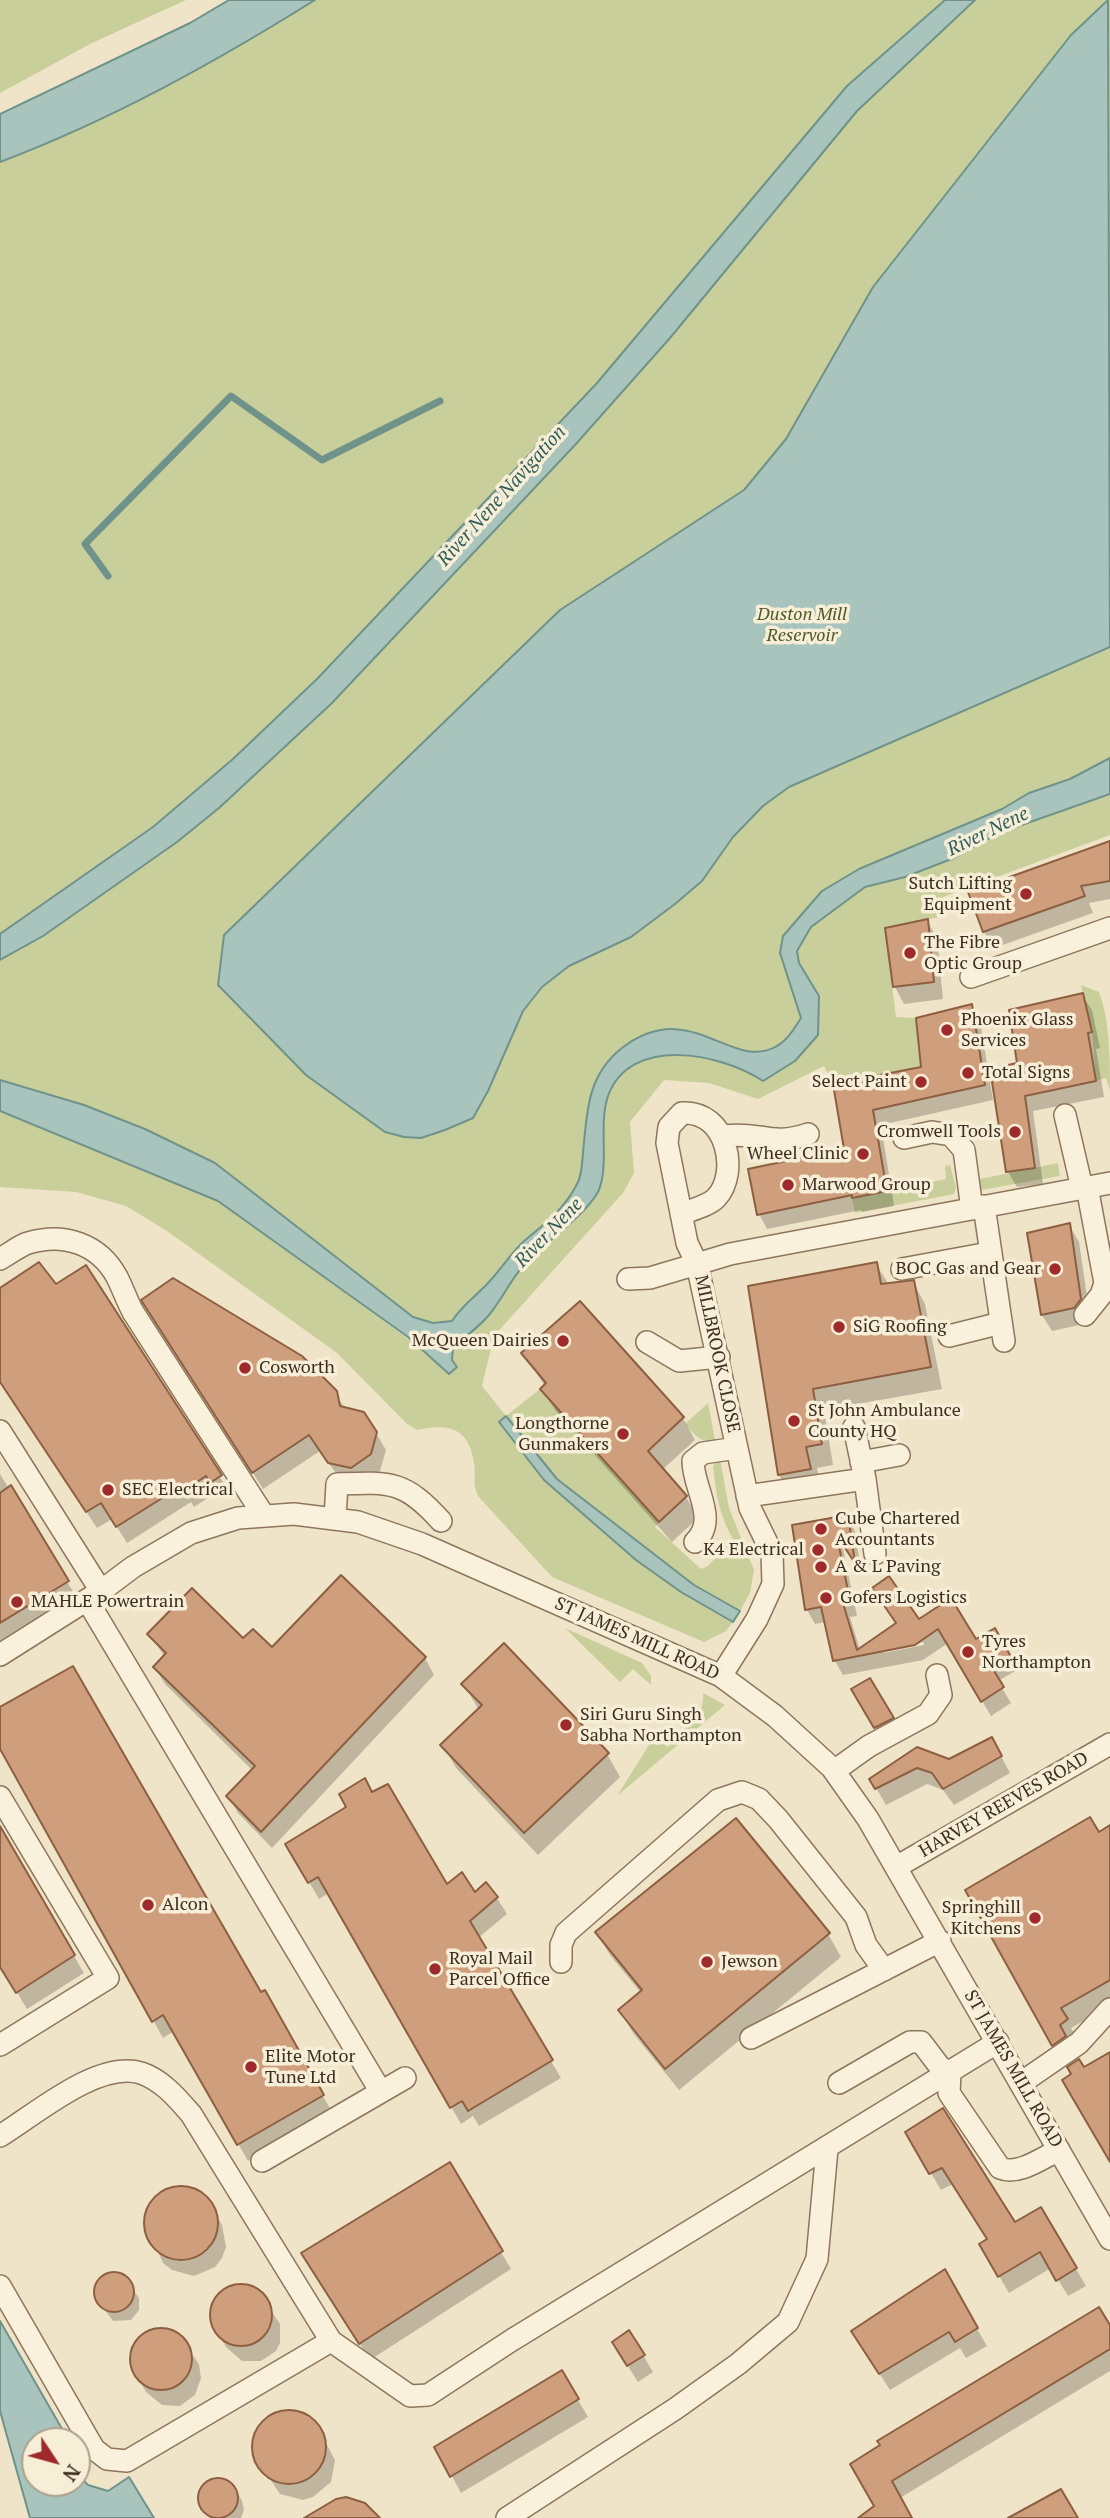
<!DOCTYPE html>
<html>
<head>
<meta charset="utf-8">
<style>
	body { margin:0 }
	#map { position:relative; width:1110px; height:2518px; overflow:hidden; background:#f0e4c8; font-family:"PT Serif",serif }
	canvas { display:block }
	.north { position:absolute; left:21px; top:2427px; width:70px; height:70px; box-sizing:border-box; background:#f7eed8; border:2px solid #ada18e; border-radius:50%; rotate:126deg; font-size:19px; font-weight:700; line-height:28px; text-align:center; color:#3d2e20 }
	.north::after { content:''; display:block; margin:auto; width:24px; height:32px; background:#9e2a2b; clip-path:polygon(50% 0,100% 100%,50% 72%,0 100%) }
</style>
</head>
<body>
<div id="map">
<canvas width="1110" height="2518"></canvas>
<div class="north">N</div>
</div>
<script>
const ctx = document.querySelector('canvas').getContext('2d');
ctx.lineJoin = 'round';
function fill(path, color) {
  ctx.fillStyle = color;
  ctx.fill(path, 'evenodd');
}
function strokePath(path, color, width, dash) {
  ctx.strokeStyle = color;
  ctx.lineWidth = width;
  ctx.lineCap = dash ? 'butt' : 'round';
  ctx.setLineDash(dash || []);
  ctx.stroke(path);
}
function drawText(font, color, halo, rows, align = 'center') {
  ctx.font = font + ' "PT Serif",serif';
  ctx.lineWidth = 7;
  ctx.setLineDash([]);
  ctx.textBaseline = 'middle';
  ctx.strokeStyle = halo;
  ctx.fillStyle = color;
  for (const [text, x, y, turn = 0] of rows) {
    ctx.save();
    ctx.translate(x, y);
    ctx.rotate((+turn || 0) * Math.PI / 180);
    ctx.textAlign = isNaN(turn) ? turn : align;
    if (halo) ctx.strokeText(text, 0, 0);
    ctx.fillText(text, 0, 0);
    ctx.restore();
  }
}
fill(new Path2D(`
	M0 0H186L92 43 0 93Z
	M276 0H1110V835L943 897 944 916 885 928 896 1017 916 1018 919 1052 978 1042 979 1057 833 1084 824 1066 758 1099 709 1083 664 1080 630 1122 634 1173 623 1193 494 1336 482 1386 506 1416 540 1389 659 1522 655 1527 701 1569 708 1566 733 1539C719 1515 716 1493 713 1466L720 1459 729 1508 754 1570 750 1593 740 1611 694 1585 557 1479 506 1417 500 1422 544 1480 636 1560 681 1592 733 1622 726 1631 704 1642 552 1577 478 1496C472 1484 476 1476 474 1463 469 1427 448 1423 417 1430L407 1424 337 1353 167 1231 126 1206 76 1192 0 1187V1111L218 1201 418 1346 225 1188 0 1097V162L30 151Z
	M1081 985 1099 992C1110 1021 1110 1058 1110 1090L1106 1078 1096 1081 1092 1032Z
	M1058 1163 1060 1176 981 1190 980 1179Z
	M950 1165 956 1187 954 1194 855 1213 852 1198 946 1179 945 1166Z
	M708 1403 715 1440C700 1444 694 1434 685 1424Z
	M565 1628 642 1663 651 1676V1685L633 1669 620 1682Z
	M703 1693 725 1705 617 1796 654 1737 668 1747C681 1726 706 1719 703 1693Z`), '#c9cf9b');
const water = new Path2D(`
	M229 0H315C214 63 111 120 0 162V114L190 23Z
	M945 0H975L857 111 670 338 575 445 332 703 219 808 177 842 43 936 0 960V934L153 827 233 759 317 679 597 383 847 86Z
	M1108 0 1110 647 789 787 763 806 733 837 702 881 675 904 631 937 569 966 542 987 523 1011 488 1091 473 1118 445 1130 421 1138 404 1137 385 1132 306 1075 218 985 224 935 560 610 744 490 786 439 873 287 1071 35Z
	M1110 758V794L999 833 954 858 905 877 865 887 811 927 797 951 799 963 819 996 818 1035 795 1061 763 1081C721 1053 630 1035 608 1096 598 1125 610 1166 598 1192 586 1214 548 1241 529 1259 513 1275 503 1298 489 1315 479 1327 465 1337 453 1347L452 1360 457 1367 449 1374 408 1337 218 1201 0 1111V1080L84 1105 145 1129 215 1163 413 1317 433 1323 452 1321C462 1306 469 1302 481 1290 497 1276 508 1256 523 1242 544 1224 564 1210 577 1184 582 1176 582 1163 583 1153 587 1112 587 1075 622 1048 691 995 731 1073 777 1046 788 1040 795 1027 801 1018L780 953 783 936 822 891 859 869 1002 809 1029 793 1070 779Z
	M506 1416 557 1479 694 1585 740 1611 733 1622 681 1592 636 1560 544 1480 499 1422Z
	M0 2321 69 2441H35V2483H77V2474L88 2485 108 2491 129 2477 154 2518H30L0 2411Z`);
fill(water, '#a9c4bc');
strokePath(water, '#6f938a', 2);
fill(new Path2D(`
	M1110 844V899L1089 903 1093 913 994 948 984 932Z
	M927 921 937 938 943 999 904 1004 895 987 887 929Z
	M1082 995 1092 1010 1100 1048 1096 1049 1104 1097 1033 1111 1043 1184 1017 1187 1008 1172 1018 1065Z
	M971 1006 980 1021 993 1100 881 1125 894 1206 862 1212 861 1210 767 1229 759 1214 846 1151 835 1085 923 1069Z
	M1069 1225 1079 1242 1090 1317 1084 1324 1052 1331 1042 1315Z
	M876 1264 889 1285 913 1282 925 1304 942 1389 824 1410 833 1465 817 1468 822 1491 792 1496 779 1475 750 1287Z
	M86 1267 230 1493 221 1499 217 1492 194 1507 191 1502 127 1543 112 1519 97 1528 0 1381V1290L56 1287Z
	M580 1303 683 1418 695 1440 662 1470 686 1497 698 1518 672 1542 555 1410 542 1389 545 1386 523 1353Z
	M154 1317 335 1392 345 1409 376 1433 386 1450 380 1471 361 1484 340 1479 320 1451 263 1489Z
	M0 1474 77 1598 0 1645Z
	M847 1517 855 1531 861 1572 842 1544 857 1616 850 1617 860 1650 918 1621 975 1642 994 1630 1017 1670 998 1681 1011 1703 991 1716 948 1643 923 1660 843 1675 835 1661 826 1622 815 1624 807 1610 794 1526ZM923 1642 924 1645 883 1653 888 1649Z
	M149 1634 243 1641 272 1649 425 1658 434 1675 272 1848 238 1813 228 1796 253 1771 165 1684 155 1668 165 1657Z
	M870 1681 902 1735 886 1744 854 1690Z
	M464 1685 607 1754 620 1777 538 1855 456 1768 443 1745 479 1710Z
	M0 1709 260 1995 264 1992 332 2112 248 2161 174 2031 163 2038 0 1746Z
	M917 1749 949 1761 1001 1756 1010 1773 954 1805 943 1790 927 1784 886 1805 871 1779Z
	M372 1794 447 1886 497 1898 507 1914 478 1938 561 2078 479 2126 473 2116 461 2124 329 1893 319 1899 287 1844Z
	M1110 1827V2006L1071 2028 1078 2039 1065 2064 967 1890Z
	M0 1830 84 1973 27 2009 0 1964Z
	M597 1933 828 1934 841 1957 679 2090 633 2033 620 2010 641 1993 610 1955Z
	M907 2133 1015 2225 1041 2209 1086 2286 1068 2296 1051 2268 1009 2293 981 2245 989 2240 953 2184 941 2190Z
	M449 2164 511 2269 370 2360 313 2270Z
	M172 2189 195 2191 212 2207 222 2225 226 2247 222 2258 215 2267 194 2276 172 2270 163 2263 146 2223 153 2201Z
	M944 2272 987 2346 966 2358 960 2348 890 2390 863 2348Z
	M111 2273 124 2276 139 2298V2310L131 2320 113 2321 98 2301V2284Z
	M250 2287 258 2291 280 2324V2343L276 2351 261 2361H242L226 2347 216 2330 213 2310 223 2292 231 2288Z
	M1110 2329V2371L900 2498 911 2518H861L876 2507 852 2465Z
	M161 2330 179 2336 199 2364 201 2378 195 2395 180 2406 162 2405 146 2392 136 2374 133 2354 143 2337Z
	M643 2355 653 2372 638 2382 624 2360Z
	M562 2373 588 2417 461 2493 452 2476Z
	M293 2412 314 2421 335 2460 331 2482 313 2497 303 2500 280 2494 256 2458V2435L262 2425 270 2417Z
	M222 2480 235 2489 242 2501 244 2510 241 2518H209L206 2512 200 2495 205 2485Z`), '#0003');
strokePath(new Path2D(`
	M108 576 85 544 231 396 322 460 440 401`), '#6f938a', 7);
const building = new Path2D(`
	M1110 841V881L1081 886 1085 896 983 932 968 892Z
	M928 919 934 982 893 987 885 928Z
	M1083 993 1092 1032 1088 1033 1096 1081 1025 1096 1035 1168 1006 1172 990 1069 1017 1063 1009 1010Z
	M972 1004 985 1085 873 1110 887 1191 852 1198V1195L757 1215 748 1169 844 1149 833 1084 921 1067 916 1018Z
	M1070 1223 1081 1299 1074 1308 1041 1315 1027 1233Z
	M39 1262 56 1284 86 1265 222 1475 210 1483 206 1476 183 1491 180 1487 116 1527 101 1503 86 1512 0 1382V1288Z
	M877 1262 881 1284 914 1280 931 1367 813 1389 822 1444 806 1447 811 1469 778 1475 748 1286Z
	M173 1278 302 1356 337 1391 340 1406 364 1412 377 1432 371 1454 351 1468 328 1463 309 1435 252 1473 141 1300Z
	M580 1301 684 1417 648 1451 687 1496 659 1522 540 1389 546 1383 521 1353Z
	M11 1485 69 1581 0 1623V1493Z
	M848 1515 855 1563 837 1536 850 1601 843 1603 857 1650 896 1623 872 1588 889 1576 919 1619 951 1598 976 1639 995 1628 1010 1655 991 1666 1004 1687 981 1702 938 1629 915 1645 833 1661 821 1607 805 1610 792 1525Z
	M341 1575 426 1657 261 1832 226 1796 255 1766 153 1667 166 1653 147 1634 192 1588 243 1638 253 1629 272 1647Z
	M504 1643 609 1753 524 1833 440 1745 482 1705 461 1684Z
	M73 1666 261 1992 265 1990 324 2095 237 2145 163 2015 152 2022 0 1749V1707Z
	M870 1678 894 1718 874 1728 851 1689Z
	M992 1737 1002 1756 943 1789 932 1773 917 1768 875 1789 869 1779 917 1747 949 1759Z
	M365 1778 372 1792 388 1784 447 1884 462 1872 475 1892 486 1882 498 1897 470 1921 553 2060 468 2111 462 2101 450 2108 318 1877 308 1883 285 1844 346 1807 339 1794Z
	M1090 1817 1099 1832 1110 1825V1980L1061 2008 1068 2019 1060 2025 1066 2036 1052 2046 965 1890Z
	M736 1818 830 1933 665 2069 618 2010 642 1990 595 1932Z
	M0 1826 75 1955 16 1993 0 1967Z
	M1110 2052V2162L1062 2080 1071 2074 1067 2067 1079 2059 1084 2067Z
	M943 2108 1015 2222 1041 2207 1077 2268 1056 2281 1040 2252 998 2277 979 2244 987 2239 942 2168 929 2174 905 2132Z
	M450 2162 503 2251 359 2344 301 2253Z
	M144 2223a37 37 0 1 1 74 0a37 37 0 1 1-74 0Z
	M945 2269 978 2328 955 2342 949 2332 879 2374 851 2331Z
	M94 2292a20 20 0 1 1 40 0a20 20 0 1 1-40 0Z
	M210 2315a31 31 0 1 1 62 0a31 31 0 1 1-62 0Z
	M1099 2307 1110 2325V2349L892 2481 912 2518H858L874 2506 850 2464 880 2445 877 2441Z
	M130 2359a31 31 0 1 1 62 0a31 31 0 1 1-62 0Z
	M629 2330 645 2355 627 2366 612 2342Z
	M562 2370 579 2399 450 2477 434 2447Z
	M252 2447a37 37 0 1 1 74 0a37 37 0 1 1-74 0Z
	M198 2498a20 20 0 1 1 40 0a20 20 0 1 1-40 0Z
	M1061 2489 1078 2518H1008Z
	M346 2497 365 2503 380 2518H304L336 2499Z`);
fill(building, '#cf9f7d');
strokePath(building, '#8d5f41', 2);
const minor = new Path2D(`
	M971 977 1110 928
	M1065 1115 1082 1188
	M724 1136C760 1131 771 1147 808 1134
	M904 1138 932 1132 951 1135 964 1150 972 1209
	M984 1206 1004 1341
	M0 1259C9 1254 19 1246 28 1243 64 1232 99 1244 117 1277 123 1289 127 1301 133 1312L264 1516
	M902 1269 989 1253
	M628 1279 650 1278 697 1264 687 1243 667 1143 669 1127 682 1113C727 1110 740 1173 716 1198 708 1206 691 1210 681 1214
	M1085 1315 1101 1295 1105 1283 1087 1187
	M949 1336 1001 1323
	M647 1342 679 1361 719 1357
	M854 1427 865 1479
	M0 1431 101 1591
	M861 1462 899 1455
	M747 1496 865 1479 875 1554
	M335 1518 337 1484C390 1482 404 1480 441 1521
	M695 1542C719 1519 693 1489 693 1461L703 1453 737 1448
	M87 1600 381 2092
	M0 1655 101 1591 133 1567 191 1533 238 1518 294 1514 358 1522 422 1544 721 1676 775 1716 832 1768 868 1819 1110 2239
	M721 1676 757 1619 773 1584 772 1553 750 1508 697 1264 730 1254 1110 1183
	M834 1771 869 1746 928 1714 941 1695 937 1675
	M0 1797 108 1978 0 2045
	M898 1866 1110 1744
	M561 1962V1945L566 1933 718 1800 742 1792 759 1799 778 1819 856 1917 866 1945 884 1970
	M751 2038 940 1941
	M950 2073 949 2093 1000 2168C1018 2176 1042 2158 1059 2150
	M839 2083 910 2042H921L940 2067 950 2073
	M1021 2083 1079 2043 1110 2009
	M0 2136C36 2114 98 2060 141 2073 162 2080 177 2098 191 2114L331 2341 410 2396 428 2395 512 2340 998 2042
	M262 2161 405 2078
	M0 2286 94 2449 107 2459 127 2461 331 2341
	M507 2518 675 2409 738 2364 788 2322 817 2259 827 2149`);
strokePath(minor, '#8d765c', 24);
strokePath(minor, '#faf1dc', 21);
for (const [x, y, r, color] of [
	[1026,894,7,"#9e2a2b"],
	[910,953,7,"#9e2a2b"],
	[947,1030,7,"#9e2a2b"],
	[968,1073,7,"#9e2a2b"],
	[921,1082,7,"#9e2a2b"],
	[1015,1132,7,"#9e2a2b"],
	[863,1154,7,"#9e2a2b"],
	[788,1185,7,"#9e2a2b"],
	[1055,1269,7,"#9e2a2b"],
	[839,1327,7,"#9e2a2b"],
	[563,1341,7,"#9e2a2b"],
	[245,1368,7,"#9e2a2b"],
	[794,1421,7,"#9e2a2b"],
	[623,1434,7,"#9e2a2b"],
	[108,1490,7,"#9e2a2b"],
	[821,1529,7,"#9e2a2b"],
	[818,1550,7,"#9e2a2b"],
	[821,1567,7,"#9e2a2b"],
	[826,1598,7,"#9e2a2b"],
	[17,1602,7,"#9e2a2b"],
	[968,1652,7,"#9e2a2b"],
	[566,1725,7,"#9e2a2b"],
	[148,1905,7,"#9e2a2b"],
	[1035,1918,7,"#9e2a2b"],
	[707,1962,7,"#9e2a2b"],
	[435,1969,7,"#9e2a2b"],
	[251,2067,7,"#9e2a2b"]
]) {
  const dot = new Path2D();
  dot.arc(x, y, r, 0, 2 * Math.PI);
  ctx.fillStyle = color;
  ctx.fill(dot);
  strokePath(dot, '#f7eed8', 2.5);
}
drawText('italic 18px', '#4d5a26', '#f7eed8', [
	["Duston Mill",802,615],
	["Reservoir",802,636]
]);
drawText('18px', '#3d2e20', '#f7eed8', [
	["Sutch Lifting",1012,884,"right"],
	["Equipment",1012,905,"right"],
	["The Fibre",924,943],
	["Optic Group",924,964],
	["Phoenix Glass",961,1020],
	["Services",961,1041],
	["Total Signs",982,1073],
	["Select Paint",907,1082,"right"],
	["Cromwell Tools",1001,1132,"right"],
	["Wheel Clinic",849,1154,"right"],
	["Marwood Group",802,1185],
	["BOC Gas and Gear",1041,1269,"right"],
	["SiG Roofing",853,1327],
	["McQueen Dairies",549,1341,"right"],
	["Cosworth",259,1368],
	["St John Ambulance",808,1411],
	["County HQ",808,1432],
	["Longthorne",609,1424,"right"],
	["Gunmakers",609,1445,"right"],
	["SEC Electrical",122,1490],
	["Cube Chartered",835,1519],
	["Accountants",835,1540],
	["K4 Electrical",804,1550,"right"],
	["A & L Paving",835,1567],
	["Gofers Logistics",840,1598],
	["MAHLE Powertrain",31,1602],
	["Tyres",982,1642],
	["Northampton",982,1663],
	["Siri Guru Singh",580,1715],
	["Sabha Northampton",580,1736],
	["Alcon",162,1905],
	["Springhill",1021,1908,"right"],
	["Kitchens",1021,1929,"right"],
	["Royal Mail",449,1959],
	["Parcel Office",449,1980],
	["Jewson",721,1962],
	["Elite Motor",265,2057],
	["Tune Ltd",265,2078]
], 'left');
drawText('18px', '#3d2e20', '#f7eed8', [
	["MILLBROOK CLOSE",717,1354,78],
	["ST JAMES MILL ROAD",637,1639,24],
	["HARVEY REEVES ROAD",1004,1805,-30],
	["ST JAMES MILL ROAD",1013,2069,60]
]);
drawText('italic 19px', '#2f5d5a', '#f7eed8', [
	["River Nene Navigation",502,496,-48],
	["River Nene",988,832,-26],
	["River Nene",549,1233,-46]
]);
</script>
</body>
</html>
